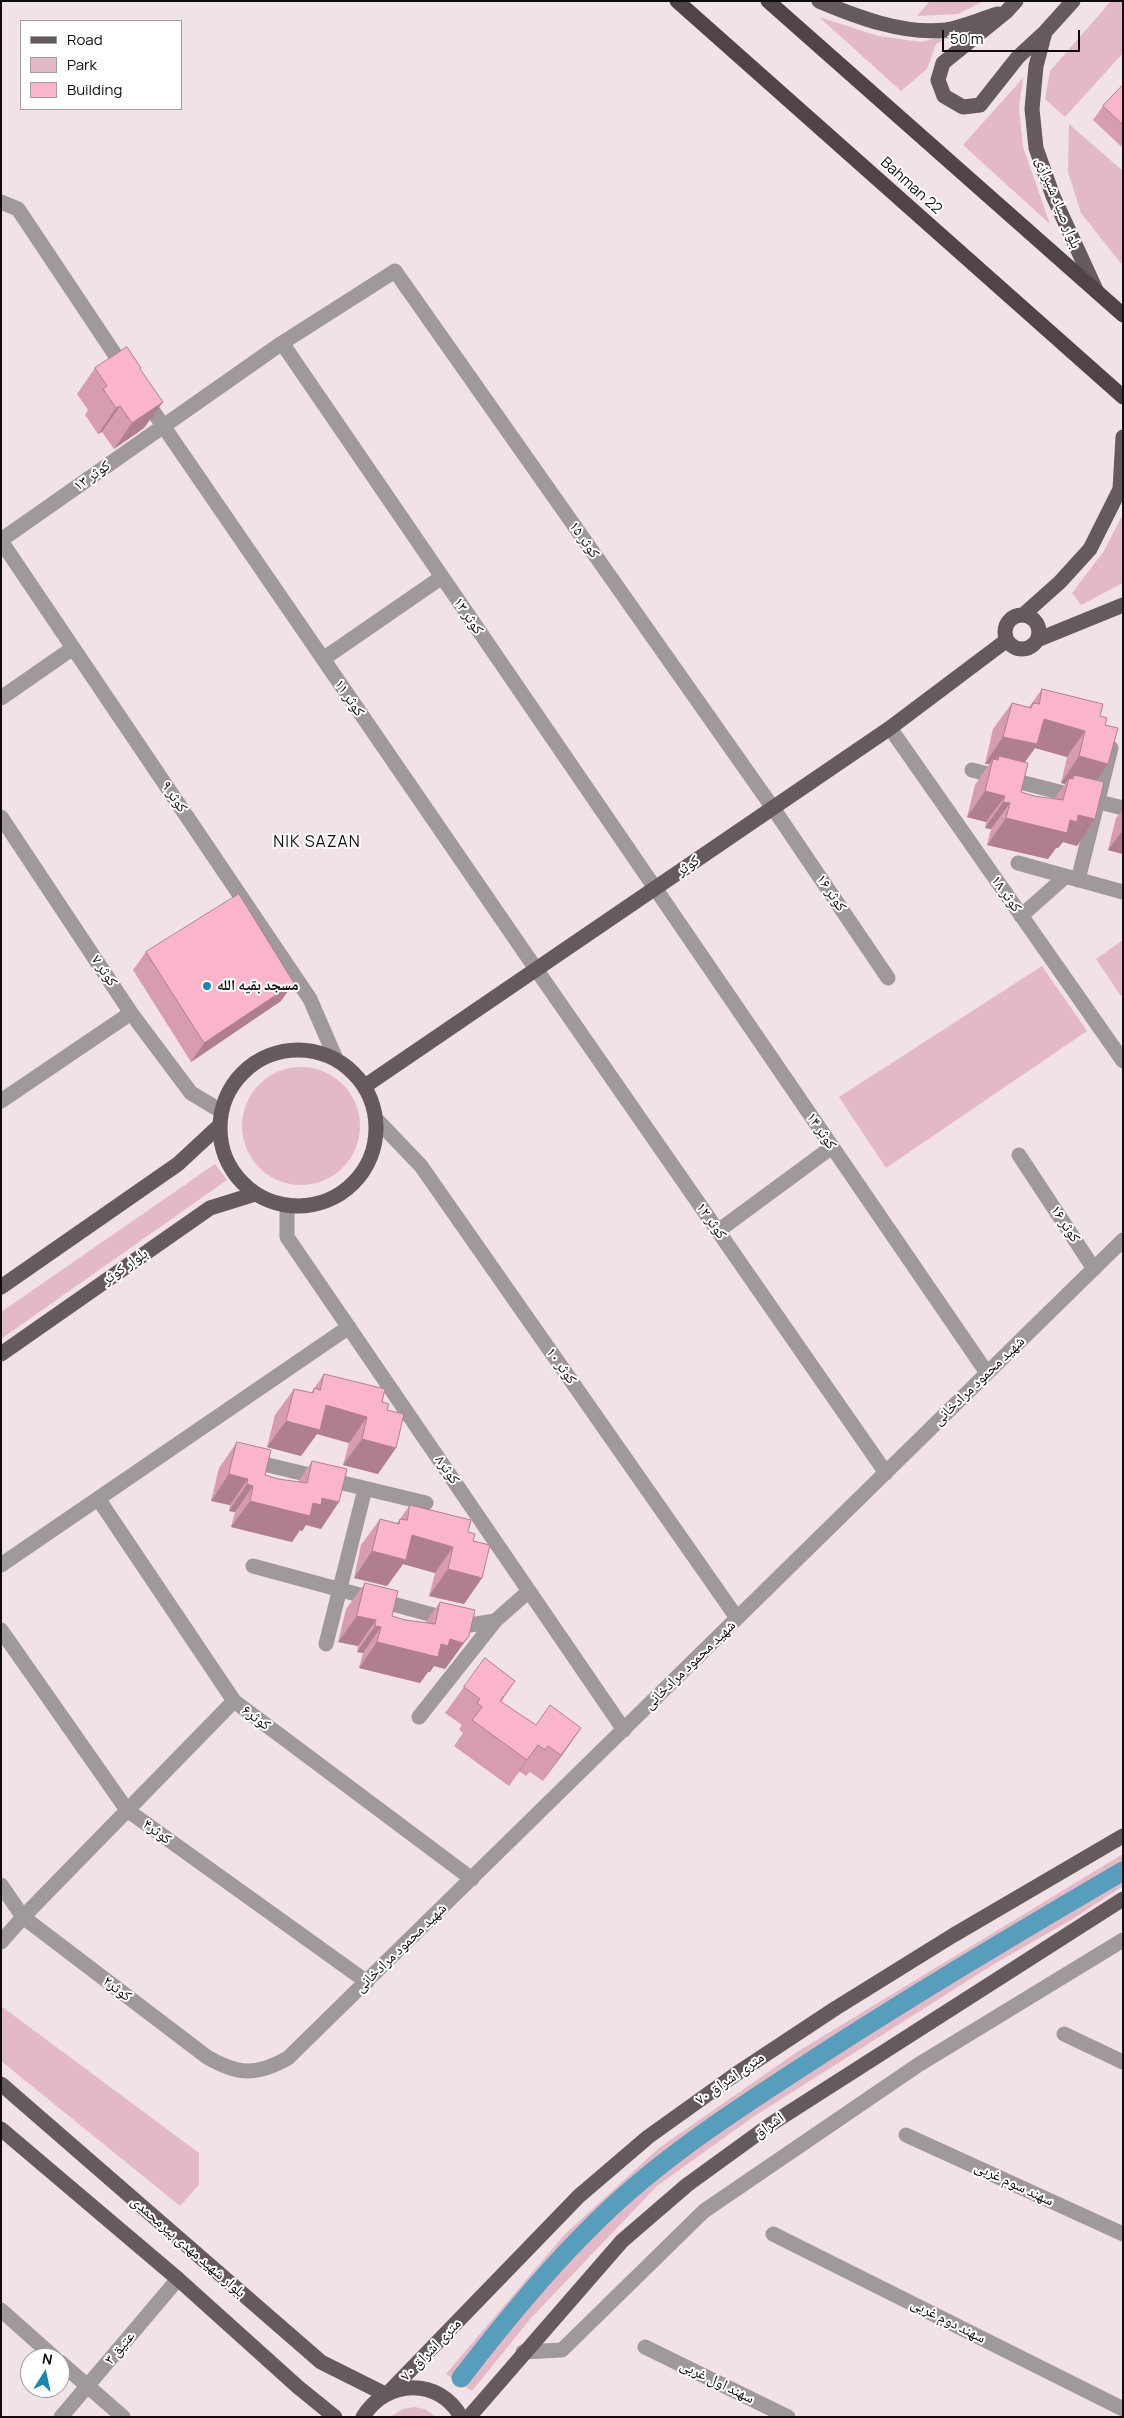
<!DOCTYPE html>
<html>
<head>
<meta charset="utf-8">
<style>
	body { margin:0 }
	#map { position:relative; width:1124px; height:2418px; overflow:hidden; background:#f1e2e6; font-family:Manrope,sans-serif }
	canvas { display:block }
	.frame { position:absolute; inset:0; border:2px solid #100b0d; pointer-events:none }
	.legend { position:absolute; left:20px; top:20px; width:162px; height:90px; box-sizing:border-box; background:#fff; border:1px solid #9f9d9e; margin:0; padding:6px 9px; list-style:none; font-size:15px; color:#100b0d }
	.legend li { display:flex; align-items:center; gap:10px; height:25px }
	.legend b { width:25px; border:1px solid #9f9d9e }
	.north { position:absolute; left:20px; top:2348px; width:50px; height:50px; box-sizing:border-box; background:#fff; border:1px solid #9f9d9e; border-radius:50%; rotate:10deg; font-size:14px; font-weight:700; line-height:20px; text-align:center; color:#100b0d }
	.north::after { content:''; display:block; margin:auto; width:18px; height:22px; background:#1988ae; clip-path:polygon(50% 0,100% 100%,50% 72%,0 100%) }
	.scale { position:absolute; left:942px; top:30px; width:138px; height:22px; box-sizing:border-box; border:2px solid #100b0d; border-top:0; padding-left:6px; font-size:15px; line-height:18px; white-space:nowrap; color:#100b0d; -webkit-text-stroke:4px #fff; paint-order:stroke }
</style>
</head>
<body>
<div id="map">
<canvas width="1124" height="2418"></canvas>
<div class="frame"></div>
<ul class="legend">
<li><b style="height:6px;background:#655a5d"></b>Road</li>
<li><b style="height:14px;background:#e4b9c6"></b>Park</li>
<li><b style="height:14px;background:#fbb5cb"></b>Building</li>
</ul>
<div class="north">N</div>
<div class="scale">50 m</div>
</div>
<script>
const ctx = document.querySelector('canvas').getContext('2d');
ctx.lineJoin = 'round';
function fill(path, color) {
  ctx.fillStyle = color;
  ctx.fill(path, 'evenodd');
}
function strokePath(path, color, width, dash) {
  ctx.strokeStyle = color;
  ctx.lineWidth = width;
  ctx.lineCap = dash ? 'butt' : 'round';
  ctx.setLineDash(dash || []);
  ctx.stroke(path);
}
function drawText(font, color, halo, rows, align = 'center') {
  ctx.font = font + ' Manrope,"Noto Naskh Arabic",sans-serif';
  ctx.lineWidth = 4;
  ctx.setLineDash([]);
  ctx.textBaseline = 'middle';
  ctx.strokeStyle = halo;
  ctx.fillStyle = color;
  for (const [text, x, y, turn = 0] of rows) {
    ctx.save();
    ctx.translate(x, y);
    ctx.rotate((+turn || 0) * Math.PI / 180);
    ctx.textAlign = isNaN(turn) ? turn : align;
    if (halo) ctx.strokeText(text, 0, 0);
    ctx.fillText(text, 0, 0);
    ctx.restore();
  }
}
fill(new Path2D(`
	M930 1H984L958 14 917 16Z
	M1111 1H1123V53L1065 117 1045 99 1050 71Z
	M819 17 878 36 922 42 962 30 936 44 927 69 901 91Z
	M1023 78 1019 108 1023 147 1050 224 963 145Z
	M1069 124 1123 171V266L1081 213 1068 172Z
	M1123 514V583L1081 605 1072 593 1104 551Z
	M1123 940V994L1121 996 1096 959Z
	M1042 966 1087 1031 886 1168 839 1097Z
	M242 1126a59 59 0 1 1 118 0a59 59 0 1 1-118 0Z
	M215 1164 227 1180 1 1339V1312Z
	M1123 1854V1886L1071 1920 994 1964 753 2117 657 2186 531 2318 472 2391 446 2374 565 2234 659 2148 797 2052Z
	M1 2006 199 2153V2185L180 2206 1 2061Z
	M414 2407 425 2409 436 2417H390L403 2409Z`), '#e4b9c6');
strokePath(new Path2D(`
	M461 2378C504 2322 548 2268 599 2219 659 2160 731 2113 802 2067 907 1998 1015 1934 1123 1871`), '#579ebd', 19);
strokePath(new Path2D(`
	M1 202 18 209 126 371
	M282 343 987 1373
	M144 398 536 969 886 1473
	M1 540 282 343 395 271 773 808 888 978
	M1 541 310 999 336 1059
	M323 659 442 577
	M1 698 73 648
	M890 728 1123 1061
	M972 770 1123 808
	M1 817 131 1013 191 1093 221 1111
	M1018 863 1123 892
	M1078 880 1111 748
	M1021 916 1065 877
	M1 1101 131 1013
	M377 1120 421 1166 737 1618
	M1019 1155 1094 1269
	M287 1206V1237L624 1730
	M718 1231 832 1147
	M247 1460 426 1503
	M99 1500 234 1701 472 1879
	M1 1565 349 1327
	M253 1566 470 1625 495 1621 529 1591
	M1 1630 127 1810 367 1982
	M326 1644 365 1489
	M419 1717 495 1621
	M1 1885 23 1917 207 2057C238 2075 256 2076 288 2058L1123 1240
	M1 1942 23 1917 234 1701
	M1064 2034 1123 2062
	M906 2135 1123 2234
	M773 2234 1123 2409
	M1 2310 55 2358
	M645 2347 788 2417
	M523 2352 562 2350 704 2211 918 2065 1123 1940
	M60 2362 123 2417
	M61 2417 178 2279`), '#9f999b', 15);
strokePath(new Path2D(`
	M819 1C857 17 904 35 946 30 963 27 981 19 998 14
	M1016 1 1006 12 943 63 938 80 944 96 963 107 980 105 1018 57 1044 33
	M1073 1 1045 32 1036 66 1032 109 1036 148 1053 196 1097 292
	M1023 615 1060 582 1090 549 1120 489 1123 437
	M1005 632a17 17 0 1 1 34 0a17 17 0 1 1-34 0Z
	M1037 640 1123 605
	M220 1128a78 78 0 1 1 156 0a78 78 0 1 1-156 0Z
	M365 1086 890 728 1007 640
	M1 1287 178 1164 220 1125
	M1 1354 210 1208 255 1194
	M1 2084 321 2362 385 2394
	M1 2129 178 2279 298 2387 335 2417
	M391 2390 579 2196 648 2137 736 2074 836 2008 952 1936 1123 1836
	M363 2417C386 2379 439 2377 461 2417
	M469 2417 622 2241 687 2185 771 2124 1123 1899`), '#655a5d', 15);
strokePath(new Path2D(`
	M677 1 1123 397
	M768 1 1123 315`), '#504448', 15);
fill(new Path2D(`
	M1123 85V148L1093 120 1103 106Z
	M95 368H141L140 370 144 428 114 449 102 432 98 434 85 415 88 410 77 394Z
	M1042 689 1100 716 1105 725 1097 780 1095 819 1077 846 1063 842 1058 848H1056L1048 859 987 845 991 829 985 828 986 822 967 817 975 785 989 764H985L993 729 1012 703 1029 707ZM1035 748 1067 757 1061 783 1065 784 1054 799 1034 796 1021 792 1025 762Z
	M1123 809V854L1108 850 1116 818Z
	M146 952 281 1001 191 1062 133 970Z
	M324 1374 382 1402 387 1410 378 1474 343 1465 349 1443 317 1434 301 1456 267 1447 275 1415 294 1389 311 1393Z
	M237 1442 265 1475 278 1479 298 1482 312 1461 321 1529 306 1525 302 1531 300 1530 292 1542 231 1527 235 1512 229 1511 230 1505 211 1501 219 1468Z
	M410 1505 468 1532 473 1541 482 1578 464 1604 429 1596 435 1573 403 1564 387 1586 354 1578 361 1545 380 1519 397 1523Z
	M365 1583 392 1616 405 1620 425 1623 440 1602 469 1636 445 1669 434 1666 430 1672H428L420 1683 359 1668 363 1653 357 1652 358 1646 338 1642 346 1609Z
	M515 1681 501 1702 536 1725 581 1728 543 1781 530 1772 526 1776 519 1771 509 1786 454 1746 463 1733 459 1729 462 1725 445 1713 464 1687Z`), '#d89caf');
fill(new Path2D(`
	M163 402 144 428 114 449 132 423Z
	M120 406 102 432 98 434 116 408Z
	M1044 719 1085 731 1067 757 1035 748 1019 770 998 760 999 756 992 765 993 759 989 764H985L1003 737Z
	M1079 756 1108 764 1090 790 1073 779 1074 775 1068 784 1069 778 1065 784 1061 783Z
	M985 791 1005 796 986 822 967 817Z
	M1003 802 1010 803 991 829 985 828Z
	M1078 815 1095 819 1077 846 1063 842 1058 848H1056L1048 859 987 845 1006 818 1070 820Z
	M1123 830V854L1108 850Z
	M294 983 281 1001 191 1062 204 1043Z
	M326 1405 367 1417 349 1443 317 1434 301 1456 267 1447 286 1421Z
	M362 1439 396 1448 378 1474 343 1465Z
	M229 1474 248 1479 230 1505 211 1501Z
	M247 1484 253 1486 235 1512 229 1511Z
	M322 1498 339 1502 321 1529 306 1525 302 1531 300 1530 292 1542 231 1527 250 1501 313 1503Z
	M412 1535 453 1547 435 1573 403 1564 387 1586 354 1578 372 1551Z
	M448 1569 482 1578 464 1604 429 1596Z
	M357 1616 376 1620 358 1646 338 1642Z
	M375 1626 381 1627 363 1653 357 1652Z
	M469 1636 445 1669 434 1666 430 1672H428L420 1683 359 1668 377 1642 441 1644 450 1639Z
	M581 1728 563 1754 543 1781 561 1755Z
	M538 1745 519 1771 509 1786Z`), '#b07f8e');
const building = new Path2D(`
	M1123 85V125L1103 106Z
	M127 347 141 368 140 369 163 402 132 423 120 406 116 408 103 389 107 386 95 368Z
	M1042 689 1103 704 1100 716 1107 718 1105 725 1118 728 1108 764 1079 756 1085 731 1044 719 1037 744 1003 737 1012 703 1031 708 1033 703 1039 704Z
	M999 756 1028 763 1021 792 1034 796 1063 800 1069 778 1073 779 1074 775 1104 782 1095 819 1078 815 1077 822 1070 820 1067 833 1006 818 1010 803 1003 802 1005 796 985 791 993 759 998 760Z
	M239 894 294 983 204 1043 146 952Z
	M324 1374 385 1389 382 1402 389 1404 387 1410 404 1414 396 1448 362 1439 367 1417 326 1405 320 1430 286 1421 294 1389 313 1393 314 1388 320 1390Z
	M237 1442 271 1450 265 1475 278 1479 307 1483 312 1461 347 1469 339 1502 322 1498 321 1505 313 1503 310 1516 250 1501 253 1486 247 1484 248 1479 229 1474Z
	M410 1505 471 1520 468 1532 475 1534 473 1541 490 1545 482 1578 448 1569 453 1547 412 1535 406 1560 372 1551 380 1519 399 1524 400 1519 407 1520Z
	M365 1583 398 1591 392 1616 405 1620 435 1624 440 1602 475 1610 469 1636 463 1643 450 1639 448 1646 441 1644 438 1657 377 1642 381 1627 375 1626 376 1620 357 1616Z
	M485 1658 515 1681 500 1701 536 1725 550 1705 581 1728 561 1755 548 1746 545 1750 538 1745 527 1760 472 1720 482 1707 477 1703 480 1699 464 1687Z`);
fill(building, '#fbb5cb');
strokePath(building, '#b07f8e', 1);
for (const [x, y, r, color] of [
	[207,986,5,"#1988ae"]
]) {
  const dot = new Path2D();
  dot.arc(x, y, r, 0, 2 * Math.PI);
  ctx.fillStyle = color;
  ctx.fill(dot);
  strokePath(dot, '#fff', 2);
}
drawText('15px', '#100b0d', '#fff', [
	["Bahman 22",911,186,42],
	["بلوار صیاد شیرازی",1058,203,68],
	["کوثر ۱۳",92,476,-35],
	["۱۵ کوثر",584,540,55],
	["کوثر ۱۳",468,616,56],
	["کوثر ۱۱",349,698,56],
	["کوثر ۹",174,797,56],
	["کوثر",688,866,-34],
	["کوثر ۱۶",831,893,56],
	["کوثر ۱۸",1006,894,55],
	["کوثر ۷",104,971,56],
	["کوثر ۱۴",821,1131,56],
	["کوثر ۱۲",711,1221,55],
	["کوثر ۱۶",1065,1224,57],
	["بلوار کوثر",125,1267,-35],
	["کوثر ۱۰",561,1366,55],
	["شهید محمود مرادخانی",979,1381,-44],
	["کوثر۸",447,1470,56],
	["شهید محمود مرادخانی",690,1665,-44],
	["کوثر۶",256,1718,37],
	["کوثر۴",157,1832,36],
	["شهید محمود مرادخانی",401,1948,-44],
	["کوثر۲",117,1989,37],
	["۷۰ متری اشراق",730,2079,-35],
	["اشراق",769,2126,-35],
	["سهند سوم غربی",1014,2184,25],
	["بلوار شهید مهدی پیرمحمدی",188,2247,41],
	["سهند دوم غربی",948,2321,27],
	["عتیق ۳",120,2348,-50],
	["۷۰ متری اشراق",431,2350,-46],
	["سهند اول غربی",717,2382,26]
]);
drawText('bold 15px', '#100b0d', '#fff', [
	["مسجد بقیه الله",217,986]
], 'left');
ctx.letterSpacing = '1px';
drawText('16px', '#100b0d', '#fff', [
	["NIK SAZAN",317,843]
]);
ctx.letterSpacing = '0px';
</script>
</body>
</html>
